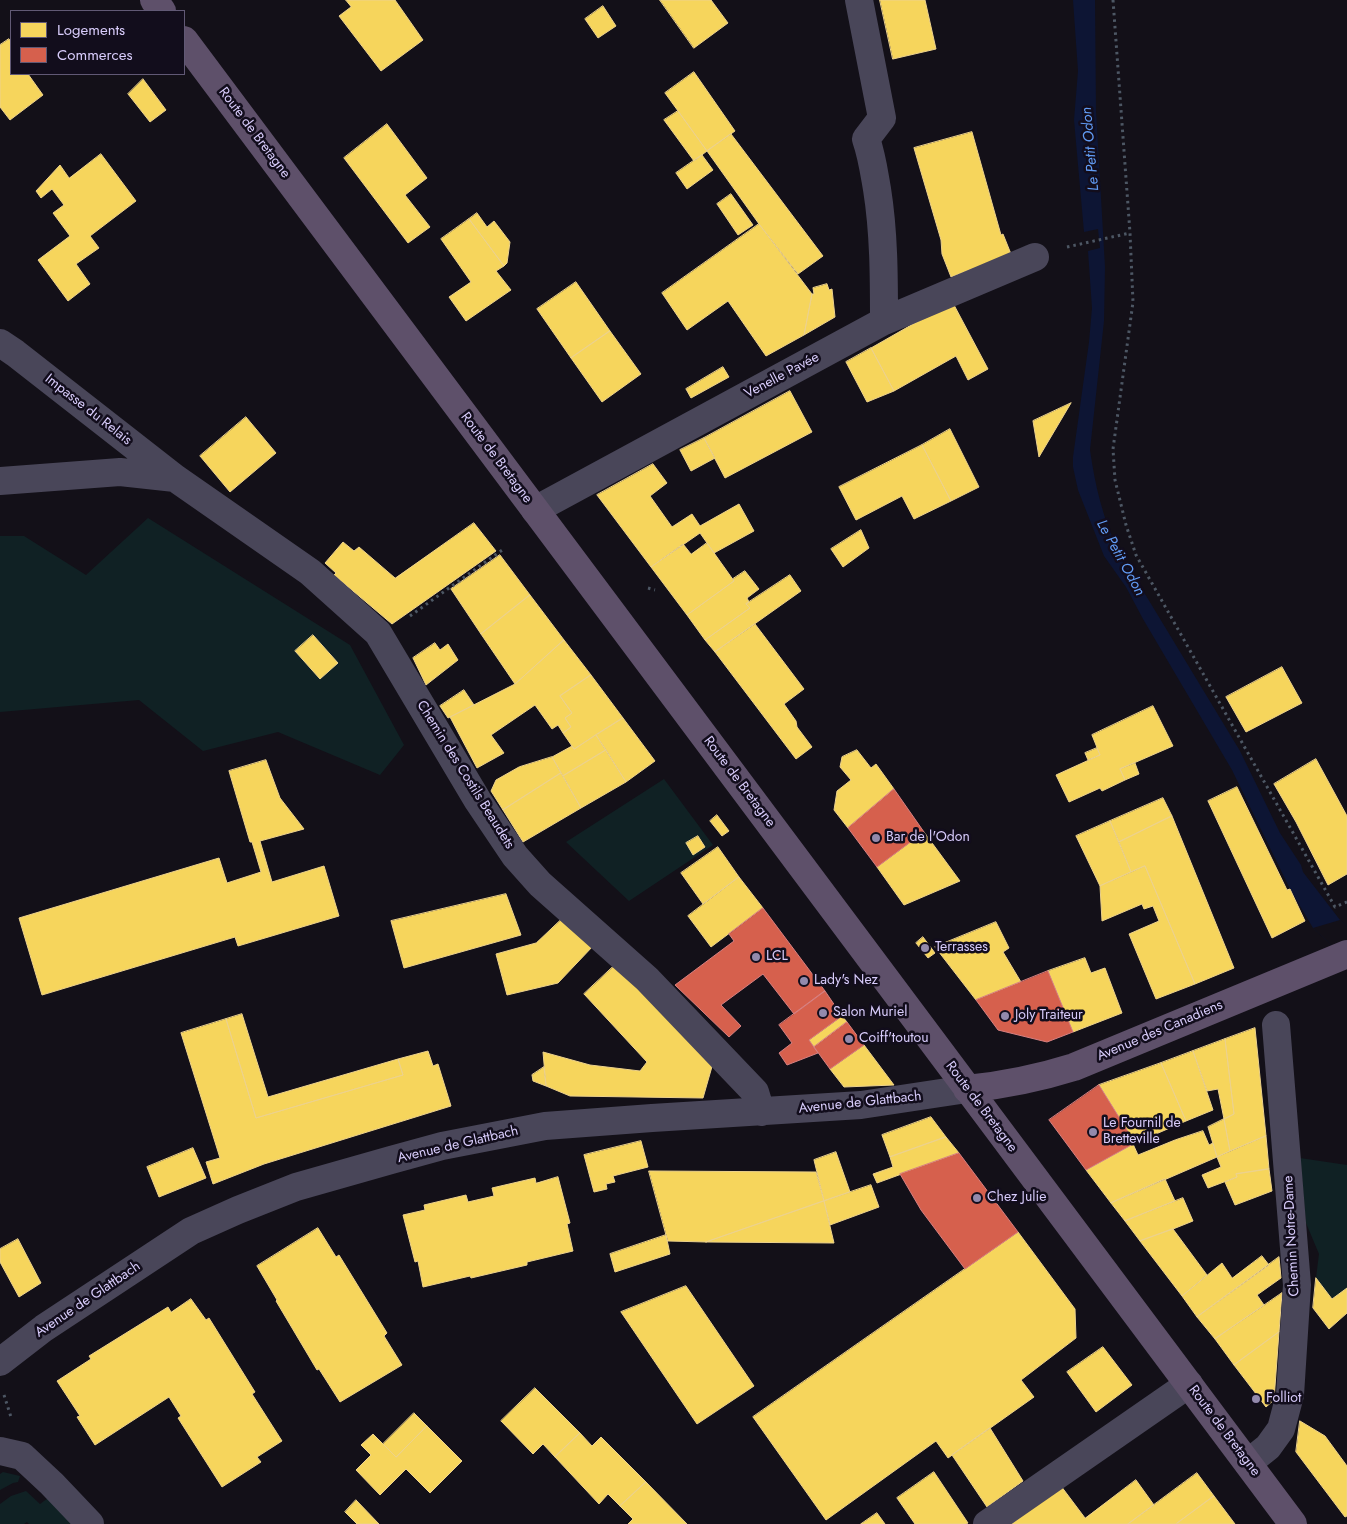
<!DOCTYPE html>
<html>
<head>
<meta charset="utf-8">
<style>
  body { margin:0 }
  #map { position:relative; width:1347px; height:1524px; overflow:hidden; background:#131018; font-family:Jost,sans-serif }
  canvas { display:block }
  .legend { position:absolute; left:10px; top:10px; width:175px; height:65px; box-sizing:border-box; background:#120d1c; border:1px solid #615975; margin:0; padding:6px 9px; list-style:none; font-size:15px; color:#d8ccfb }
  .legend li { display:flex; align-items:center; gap:10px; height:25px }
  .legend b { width:25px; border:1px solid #615975 }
</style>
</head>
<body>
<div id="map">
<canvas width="1347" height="1524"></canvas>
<ul class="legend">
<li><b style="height:14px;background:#f6d55c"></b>Logements</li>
<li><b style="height:14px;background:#d6604d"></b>Commerces</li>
</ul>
</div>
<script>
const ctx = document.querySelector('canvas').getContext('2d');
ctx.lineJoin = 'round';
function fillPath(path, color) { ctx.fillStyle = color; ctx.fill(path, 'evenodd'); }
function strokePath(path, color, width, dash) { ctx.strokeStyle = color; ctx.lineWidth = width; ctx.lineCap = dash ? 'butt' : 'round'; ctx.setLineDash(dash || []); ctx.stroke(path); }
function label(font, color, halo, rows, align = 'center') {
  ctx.font = font + ' Jost,sans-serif'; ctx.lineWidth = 5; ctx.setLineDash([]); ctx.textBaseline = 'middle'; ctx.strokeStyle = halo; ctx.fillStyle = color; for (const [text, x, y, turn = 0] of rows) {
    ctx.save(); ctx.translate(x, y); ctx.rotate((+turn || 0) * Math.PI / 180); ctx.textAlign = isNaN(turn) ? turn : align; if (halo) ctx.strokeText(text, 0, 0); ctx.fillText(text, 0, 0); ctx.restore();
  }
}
const green = new Path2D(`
  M148,518L350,645L404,745L380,775L278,732L203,751L139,700L0,712V536H24L86,575Z
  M664,779L713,845L629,901L566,842Z
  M1300,1158L1347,1165V1288L1332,1299L1316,1278L1319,1254L1306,1223Z
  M3,1472L20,1476L18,1482L13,1483L0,1490V1474Z
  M26,1491L40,1504L48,1498L72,1524H29L27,1522L24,1524H0V1504L11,1496Z`);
const water = new Path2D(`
  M1073,0H1095L1096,111L1105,267L1104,321L1090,450C1095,485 1103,520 1119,551L1240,751L1280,833L1301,865L1303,872L1340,920L1347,926V959L1313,928L1290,889L1232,770L1143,619L1126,587L1104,556L1078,490L1073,467V457L1089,342L1092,308L1088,251L1100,248L1098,229L1084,232L1074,120L1078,71Z`);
const pier = new Path2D(`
  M1340,920L1347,926V959L1313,928Z`);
const homes = new Path2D(`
  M346,0H395L423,40L381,71L339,16L351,7Z
  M660,0H711L728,23L694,48Z
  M880,0H925L936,49L893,59Z
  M603,6L616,26L598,38L585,19Z
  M9,39L11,42V74H28L43,95L10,120L0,107V45Z
  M694,72L735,131L707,151L665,93Z
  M143,79L166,110L150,122L128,94Z
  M678,111L707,151L694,161L664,120Z
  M387,124L427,178L405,195L430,227L408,243L344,158Z
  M972,132L1001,235L1003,234L1011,254L951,277L942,254L941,240L914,148Z
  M731,134L823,256L798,274L759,224L707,151Z
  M101,154L136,201L90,236L99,248L76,264L90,284L68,301L38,260L70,236L53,213L64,205L52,189L41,198L36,191L60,165L69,178Z
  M702,155L713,170L687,189L676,173Z
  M731,194L753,225L738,235L717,204Z
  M477,213L487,227L494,221L510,242L507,263L504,266L469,219Z
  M469,219L504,266L496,271L511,290L466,321L449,297L471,282L441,239Z
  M759,224L812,294L804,335L766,356L728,301L687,330L662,293Z
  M576,282L610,331L571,358L537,309Z
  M827,284L829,290L832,289L835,317L804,335L812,294H814L813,288Z
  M954,305L988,369L968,380L956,356L894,391L871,348L913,324Z
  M610,331L641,374L602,402L571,358Z
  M871,348L894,391L867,402L846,362Z
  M723,367L729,377L691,398L686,389Z
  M790,391L812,432L725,478L704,438Z
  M1071,403L1039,457L1033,421Z
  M246,417L276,453L230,492L200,456Z
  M950,429L979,487L951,501L922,445Z
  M704,438L715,458L691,471L680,450Z
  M922,445L951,501L914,519L902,496L856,520L839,487Z
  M653,464L667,483L650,496L672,527L692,514L700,526L739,504L754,531L714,553L700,533L651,567L597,495Z
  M474,523L496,551L392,624L334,575L336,573L325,563L343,542L354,551L359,547L395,578Z
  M861,530L869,548L843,567L831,549Z
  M707,543L734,581L687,615L651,567L683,544L691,554Z
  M500,555L530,595L481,634L451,589Z
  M745,571L759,589L747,598L749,602L746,604L750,608L705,640L687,615L734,581L733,579Z
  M790,575L801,591L715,652L705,640L750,608L746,604Z
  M530,595L564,640L515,684L481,634Z
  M755,624L804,689L784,704L796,721L797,727L812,747L796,759L715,652Z
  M313,635L338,663L320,679L295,651Z
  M564,640L591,675L560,696L572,713L565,718L571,727L563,733L558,725L552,729L535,705L491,735L504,753L477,768L450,717L515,684Z
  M435,643L440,650L448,644L458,660L426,685L413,658Z
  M1282,667L1302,703L1246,732L1226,697Z
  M591,675L623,718L574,749L563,733L571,727L565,718L572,713L560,696Z
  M464,690L474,705L448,718L440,706Z
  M1153,706L1173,746L1120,769L1125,780L1102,791L1100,788L1069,802L1056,775L1100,755L1092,735Z
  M623,718L655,761L626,782L596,735Z
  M596,735L606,750L563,776L552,757L572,746L574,749Z
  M1097,748L1100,755L1088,760L1085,753Z
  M606,750L626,782L581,808L563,776Z
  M857,750L871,768L876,764L894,789L848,828L834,810L837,791L851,780L840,767L842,757Z
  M552,757L561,773L503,810L491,791L496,780L519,767Z
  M1316,759L1347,816V874L1328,885L1296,822L1274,784Z
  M266,760L280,798L304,829L260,841L272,882L324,866L339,916L238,946L235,937L42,995L19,918L219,858L227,883L261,872L252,842H250L229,771Z
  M1135,763L1139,774L1125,780L1120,769Z
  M561,773L581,808L523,842L503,810Z
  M1237,787L1287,890L1290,889L1305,921L1272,938L1208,801Z
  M1163,798L1172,816L1119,842L1110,821Z
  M717,815L729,831L722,836L710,821Z
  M1172,816L1234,968L1195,984L1145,866L1131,872L1119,842Z
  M1110,821L1131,872L1100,886L1076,836Z
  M924,832L960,881L904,905L877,867Z
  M698,836L705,847L693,855L686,843Z
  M718,847L739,877L703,904L681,873Z
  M1145,866L1195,984L1156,999L1129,934L1159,921L1153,906L1144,909L1142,904L1102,921L1100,886Z
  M739,877L763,908L711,947L688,916Z
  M506,894L521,935L404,968L391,921Z
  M562,919L594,945L558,983L507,995L496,954L536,943Z
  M996,922L1009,948L1003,952L1021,982L976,1000L935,947Z
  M923,937L935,953L928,958L916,943Z
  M1085,958L1091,973L1105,968L1122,1013L1073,1032L1048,971Z
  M615,965L713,1063L703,1098L570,1096L546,1086L543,1052L590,1065L640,1071L647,1062L584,994Z
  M242,1014L268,1097L398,1059L403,1075L256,1118L226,1019Z
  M842,1016L847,1022L814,1047L809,1040Z
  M226,1019L256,1118L403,1075L398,1059L428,1051L433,1066L438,1064L451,1106L264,1164L213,1184L206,1162L220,1158L181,1033Z
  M1255,1028L1266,1136L1230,1151L1224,1119L1234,1114L1225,1039Z
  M1225,1039L1234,1114L1224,1119L1218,1089L1207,1091L1193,1051Z
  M864,1045L894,1085L844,1087L830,1069Z
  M1193,1051L1213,1110L1186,1121L1161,1063Z
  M1161,1063L1186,1121L1135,1143L1099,1085Z
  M544,1067L546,1086L533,1081L532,1075Z
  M931,1117L946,1137L890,1157L882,1135Z
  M1224,1119L1230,1151L1217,1157L1208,1127Z
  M1203,1131L1209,1145L1213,1143L1217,1157L1111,1203L1086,1170L1133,1144L1138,1155L1175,1140Z
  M1266,1136L1269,1169L1236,1174L1237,1177L1208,1188L1202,1175L1221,1167L1217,1157Z
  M946,1137L959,1153L877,1183L873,1174L893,1167L890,1157Z
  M641,1141L648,1167L613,1176L615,1182L606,1184L607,1189L594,1192L584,1155Z
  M193,1148L206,1178L159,1197L147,1167Z
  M836,1152L850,1192L824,1201L814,1160Z
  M1269,1169L1272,1191L1235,1205L1225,1182L1237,1177L1236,1174Z
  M649,1171L816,1172L824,1201L706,1242L668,1241Z
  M558,1177L570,1223L567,1224L573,1251L527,1262V1265L471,1278L470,1276L423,1287L418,1261L415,1262L403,1215L425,1210L424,1205L466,1195L468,1202L494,1196L492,1188L535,1178L536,1183Z
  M1165,1179L1175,1201L1125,1221L1111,1203Z
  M871,1185L879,1207L830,1225L824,1201Z
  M1183,1198L1193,1221L1173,1229L1140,1241L1125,1221Z
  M824,1201L834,1243L706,1242Z
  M318,1228L336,1257L339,1255L387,1333L384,1336L402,1365L340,1402L319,1369L317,1370L276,1301L277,1300L257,1266Z
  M1173,1229L1207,1275L1182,1296L1140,1241Z
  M1018,1232L1075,1309L1076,1338L1021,1380L1034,1397L948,1458L936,1441L826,1520L753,1417Z
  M666,1235L670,1254L615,1272L610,1254Z
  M18,1239L41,1283L19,1297L0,1262V1249Z
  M1262,1256L1269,1265L1197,1317L1182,1296L1222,1263L1232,1278Z
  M1279,1257L1281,1278L1257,1295L1264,1305L1215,1339L1197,1317Z
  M1316,1278L1332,1299L1347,1288V1313L1329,1329L1313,1308Z
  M686,1286L754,1386L697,1424L621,1312Z
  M1282,1293L1279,1332L1234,1365L1215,1339Z
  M191,1299L206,1320L209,1318L255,1392L252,1394L282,1441L257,1457L261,1462L222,1487L178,1418L181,1416L169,1397L95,1445L77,1417L80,1416L57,1381L91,1359L89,1356L168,1307L171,1312Z
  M1279,1332L1274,1400L1266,1407L1234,1365Z
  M1103,1347L1132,1385L1096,1412L1067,1372Z
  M535,1388L580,1433L555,1457L543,1444L533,1454L501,1421Z
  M414,1413L427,1426L396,1457L383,1444Z
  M1300,1421L1325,1436L1347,1466V1516L1345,1517L1296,1452Z
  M427,1426L462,1461L430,1493L406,1469L380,1495L356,1470L371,1455L361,1445L373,1434L396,1457Z
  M990,1428L1023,1481L987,1507L952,1455Z
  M580,1433L592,1446L601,1437L646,1482L620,1506L608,1494L599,1504L555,1457Z
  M934,1472L968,1523L966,1524H915L897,1498Z
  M1197,1473L1214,1496L1176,1524H1128Z
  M1136,1480L1154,1505L1128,1524H1011L1061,1486L1085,1518Z
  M646,1482L687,1524H628L633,1519L620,1506Z
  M1214,1496L1235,1524H1176Z
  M356,1500L379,1524H357L345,1512Z
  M877,1513L885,1524H861Z`);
const shops = new Path2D(`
  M894,789L924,832L877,867L848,828Z
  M763,908L825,991L794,1014L763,974L721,1005L741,1026L729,1037L675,985L734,941L729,934Z
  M1048,971L1073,1032L1047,1042L998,1030L976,1000Z
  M825,991L842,1016L809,1040L818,1053L787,1065L779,1053L792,1043L779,1025Z
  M847,1022L864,1045L830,1069L814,1047Z
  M1099,1085L1135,1143L1086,1170L1049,1120Z
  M959,1153L1018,1232L965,1269L921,1210L900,1174Z`);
const path = new Path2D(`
  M1113,0L1130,233L1133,302L1113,449L1115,480L1126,525L1136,555L1335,907L1347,902
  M1067,247L1130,233
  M648,588L655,590
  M410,616L505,548
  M4,1395L11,1417`);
const minor = new Path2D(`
  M859,0L882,118L866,139C872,156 874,172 877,189C884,233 884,277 884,321
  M0,343L15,353L175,478L310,572L378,633L478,801L515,856L540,884L647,979L755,1092L761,1112
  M0,481L120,472L175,478
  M535,510L884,321L1035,257
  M0,1362L44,1328L191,1231L238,1210L296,1187L391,1160L442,1146L545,1126L652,1118L861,1105L967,1089
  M0,1451L22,1456L52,1484L90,1524
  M1248,1463L1268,1447L1281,1429L1290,1395L1297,1285L1276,1025
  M987,1524L1189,1384`);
const major = new Path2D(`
  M154,0L162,11
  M184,40L1293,1524
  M967,1089C1004,1085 1039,1078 1074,1067L1347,954`);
const markers = [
  [876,838,5,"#938aac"],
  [925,948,5,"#938aac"],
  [756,957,5,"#938aac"],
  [804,981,5,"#938aac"],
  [823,1013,5,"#938aac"],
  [1005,1016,5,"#938aac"],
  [849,1039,5,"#938aac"],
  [1093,1132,5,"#938aac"],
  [977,1198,5,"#938aac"],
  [1256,1399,5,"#938aac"]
];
const streetNames = [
  ["Route de Bretagne",254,133,53],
  ["Venelle Pavée",782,376,-28],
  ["Impasse du Relais",88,410,38],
  ["Route de Bretagne",496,458,53],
  ["Chemin des Costils Beaudets",465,775,58],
  ["Route de Bretagne",739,782,53],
  ["Avenue des Canadiens",1160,1031,-23],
  ["Avenue de Glattbach",860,1103,-6],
  ["Route de Bretagne",981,1107,53],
  ["Avenue de Glattbach",458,1145,-13],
  ["Chemin Notre-Dame",1292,1236,-93],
  ["Avenue de Glattbach",88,1300,-34],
  ["Route de Bretagne",1224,1431,53]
];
const poiNames = [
  ["Bar de l'Odon",886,838],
  ["Terrasses",935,948],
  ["LCL",766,957],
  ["Lady's Nez",814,981],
  ["Salon Muriel",833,1013],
  ["Joly Traiteur",1015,1016],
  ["Coiff'toutou",859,1039],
  ["Le Fournil de",1103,1124],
  ["Bretteville",1103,1140],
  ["Chez Julie",987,1198],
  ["Folliot",1266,1399]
];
const waterNames = [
  ["Le Petit Odon",1091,149,-95],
  ["Le Petit Odon",1120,558,61]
];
fillPath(green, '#102124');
fillPath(water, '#0d1534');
fillPath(pier, '#131018');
fillPath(homes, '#f6d55c');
strokePath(homes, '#edd28c', 1);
fillPath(shops, '#d6604d');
strokePath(shops, '#d78081', 1);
strokePath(path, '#4d5764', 3, [2.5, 4]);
strokePath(minor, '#494659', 28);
strokePath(major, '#5e506a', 28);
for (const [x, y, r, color] of markers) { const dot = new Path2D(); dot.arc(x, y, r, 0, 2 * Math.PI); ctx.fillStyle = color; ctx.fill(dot); strokePath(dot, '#120d1c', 2); }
label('14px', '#d8ccfb', '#120d1c', streetNames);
label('14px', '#d8ccfb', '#120d1c', poiNames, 'left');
label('italic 15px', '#619bf4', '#120d1c', waterNames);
</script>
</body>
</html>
